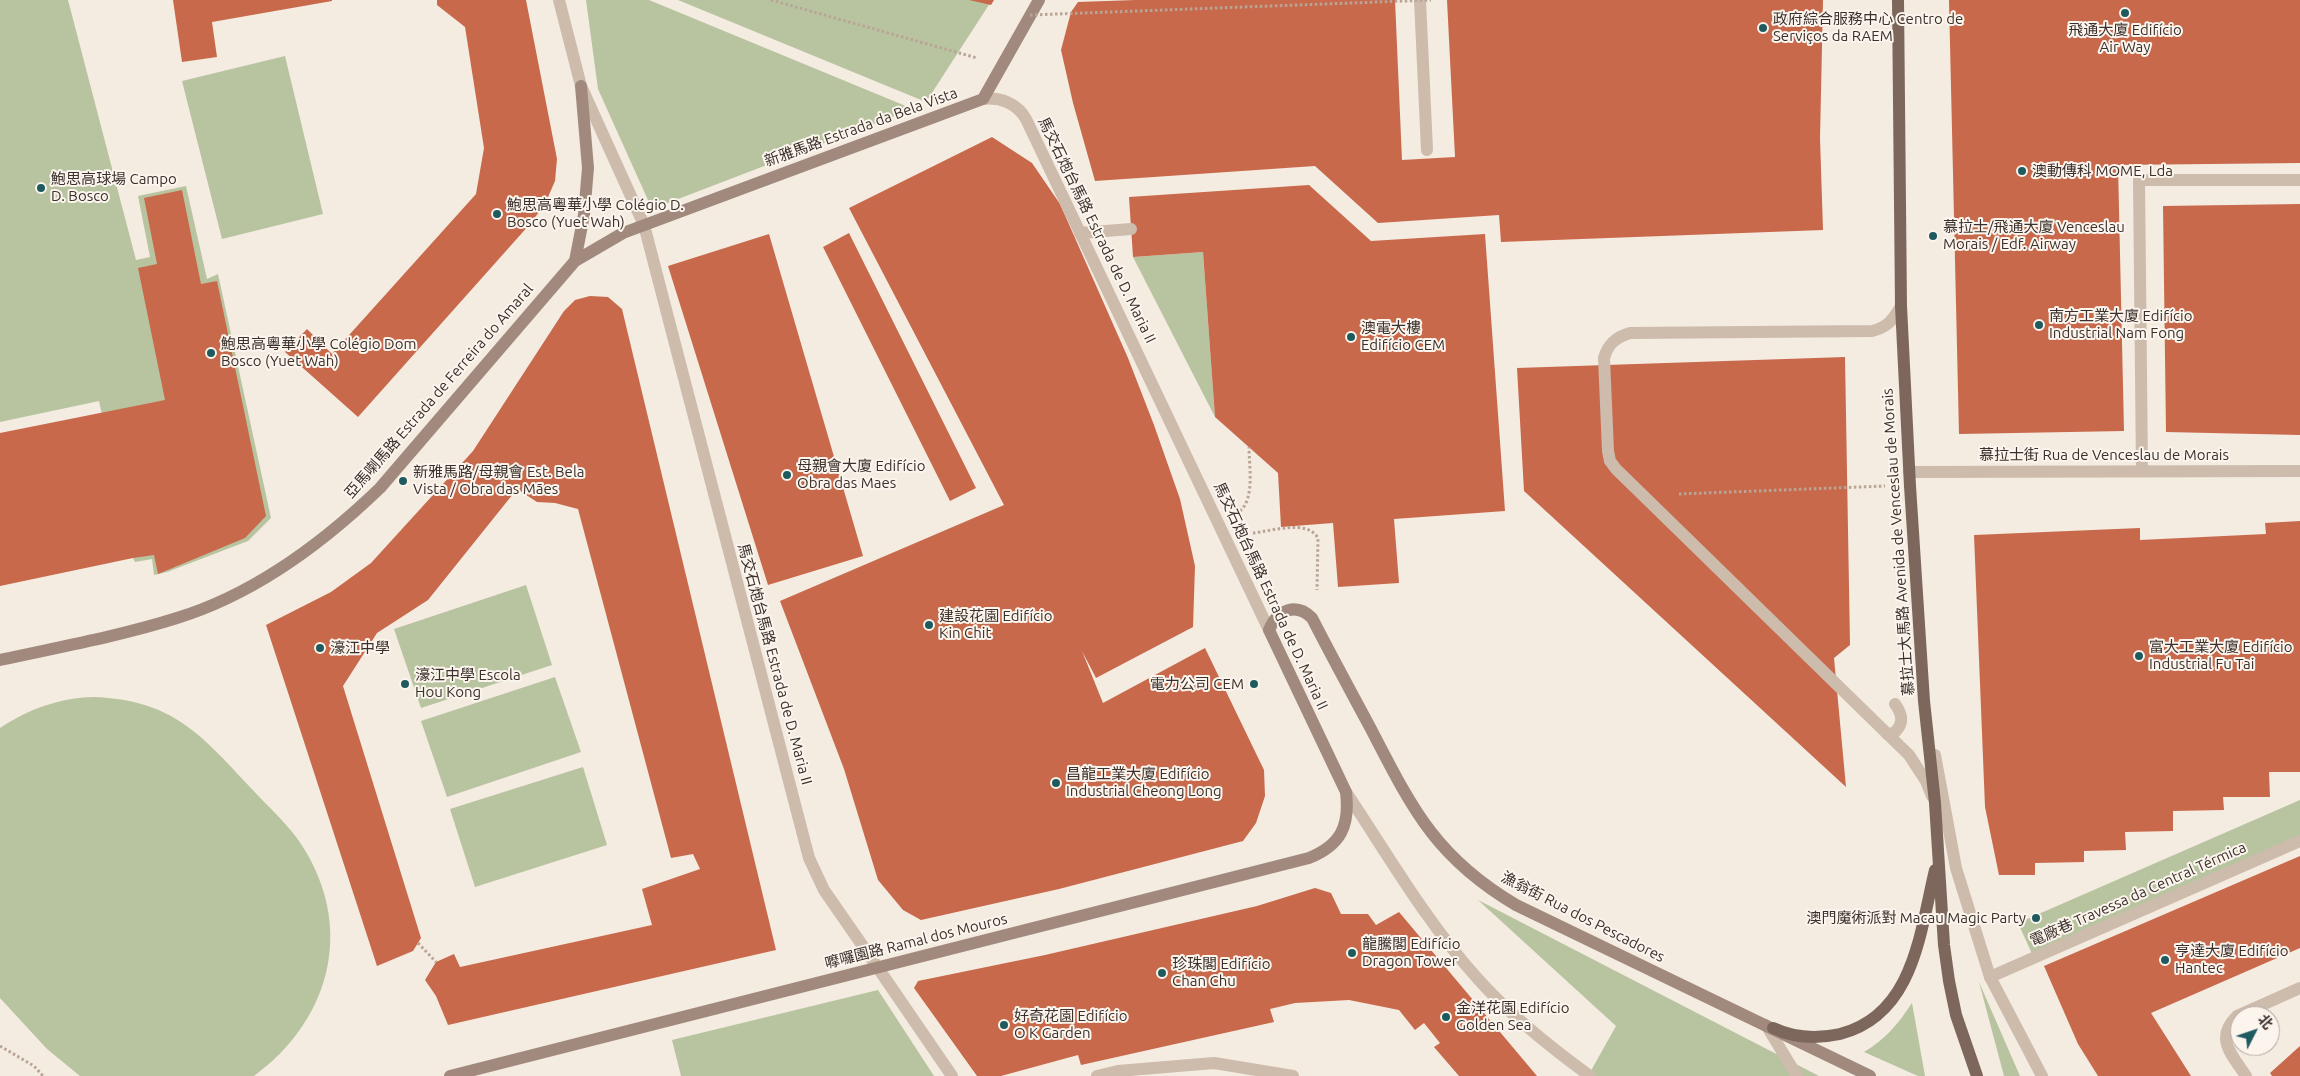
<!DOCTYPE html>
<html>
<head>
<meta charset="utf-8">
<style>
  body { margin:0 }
  #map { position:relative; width:2300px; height:1076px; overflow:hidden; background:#f4ebe1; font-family:Ubuntu,"Noto Sans SC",sans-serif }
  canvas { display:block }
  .north { position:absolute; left:2230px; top:1006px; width:50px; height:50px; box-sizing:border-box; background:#fbf5ee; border:1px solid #aea6a0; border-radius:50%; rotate:49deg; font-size:14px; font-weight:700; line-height:20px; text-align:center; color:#3b302b }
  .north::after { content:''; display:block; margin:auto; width:18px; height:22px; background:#1f5a5e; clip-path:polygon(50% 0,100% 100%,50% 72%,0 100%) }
</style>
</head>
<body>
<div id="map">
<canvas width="2300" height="1076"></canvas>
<div class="north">北</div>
</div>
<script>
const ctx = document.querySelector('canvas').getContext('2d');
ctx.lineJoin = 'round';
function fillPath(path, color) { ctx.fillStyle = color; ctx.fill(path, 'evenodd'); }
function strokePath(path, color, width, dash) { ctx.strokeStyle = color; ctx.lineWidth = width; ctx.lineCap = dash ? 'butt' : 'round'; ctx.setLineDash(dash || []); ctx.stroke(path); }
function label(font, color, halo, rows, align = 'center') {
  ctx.font = font + ' Ubuntu,"Noto Sans SC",sans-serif'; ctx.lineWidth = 4; ctx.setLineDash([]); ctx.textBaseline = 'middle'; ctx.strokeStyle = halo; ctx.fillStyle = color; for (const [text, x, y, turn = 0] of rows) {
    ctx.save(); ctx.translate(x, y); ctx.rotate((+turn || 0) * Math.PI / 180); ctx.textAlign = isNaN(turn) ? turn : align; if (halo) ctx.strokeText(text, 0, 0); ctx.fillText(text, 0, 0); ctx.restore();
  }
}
const green = new Path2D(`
  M0,0H68L136,260L150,257L138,196L186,186L207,279L218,274L271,518L248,541L167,572L154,575L152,559L135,562L133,558L99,401L0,422Z
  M586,0H649L913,109L652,209L598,89Z
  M678,0H992L926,102Z
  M285,56L323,214L222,239L182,81Z
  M1203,252L1215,417L1133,257Z
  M526,585L552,665L421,708L394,629Z
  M555,677L581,752L447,797L421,721Z
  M94,697C171,700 200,733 249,786C268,807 292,827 306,852C354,933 328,1022 254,1076H80L47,1049L0,998V728C29,709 59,698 94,697Z
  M583,767L607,845L475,887L450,809Z
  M2300,800V839L2033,956L2018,923Z
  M1478,900L1819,1076H1588L1616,1026Z
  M1979,982L2020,1076H2004Z
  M878,990L934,1076H681L672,1040Z
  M1912,1003L1925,1076H1918L1864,1052C1886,1039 1898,1024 1912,1003Z`);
const building = new Path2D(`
  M173,0H332V1L212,22L217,57L182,62Z
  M437,0H526L557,159L555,181L545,204L530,224L358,417L285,352L307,329L332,354L476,194L484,148L465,27L437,5Z
  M969,0H994L991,5Z
  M1135,0H1395L1402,160L1455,157L1447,0H1823L1820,138L1823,230L1501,242L1499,215L1378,223L1315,166L1095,181L1073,103L1061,50L1071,12L1078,2Z
  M1949,0H2300V163L2118,165L2124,431L1959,434Z
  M992,137L1032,163L1060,204L1128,358L1154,425L1180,499L1195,566L1193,627L1096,678L1082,651L1103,703L1205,648L1264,770L1265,796L1256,823L1243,841L1059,889L921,920L903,910L878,880L844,769L780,601L1004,505L849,208Z
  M1309,185L1371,241L1485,234L1505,511L1394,519L1399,583L1338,587L1333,523L1281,527L1278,473L1215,417L1203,252L1133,257L1129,197Z
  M182,190L201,284L217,281L266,516L245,538L158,574L154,555L133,558L0,586V433L165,400L138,268L157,264L144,198Z
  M2300,204V435L2166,432L2163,206Z
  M849,233L976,488L950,501L823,247Z
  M769,234L863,556L768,585L668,266Z
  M590,296L608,297L622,309L776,950L448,1025L436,996L425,980L436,962L454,954L460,967L652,925L642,889L700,869L693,854L671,858L578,509L555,503L537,502L517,489L428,600L377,633L343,686L421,938L413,951L377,966L266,625L331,592L371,563L473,451L564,311L575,300Z
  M1845,357L1850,645L1834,658L1846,787L1524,491L1517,368Z
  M2300,521V772H2269L2270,797H2223L2224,810L2173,811V831L2125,832L2126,850L2084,851V862L2035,863V875H1999L1985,807L1974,535L2140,528V540L2266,534L2265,523Z
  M2300,856V948L2151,1013L2191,1076H2098L2078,1044L2044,966Z
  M1315,888L1331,893L1341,914H1368L1376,925L1399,912L1537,1076H1459L1434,1047L1440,1043L1424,1023L1415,1030L1399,1010L1349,1000L1295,1003L1270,1009L1274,1022L1081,1065L1078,1055L1001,1076H977L914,988L918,981L1045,955L1257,906Z
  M2300,1046V1076H2272L2270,1073Z`);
const path = new Path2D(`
  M771,0L977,58
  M1679,494L1885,486
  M1240,511C1255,498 1249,466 1249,447
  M1253,533C1272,531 1307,519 1318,538L1317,590
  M418,943L436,962
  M0,1046L34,1066L43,1076`);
const service = new Path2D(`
  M1420,0L1427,150
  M1080,233L1131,229
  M1901,306C1893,320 1888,327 1872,331L1630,333C1616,337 1608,344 1604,358L1608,451L1610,461L1616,469L1909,755L1926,781L1932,796
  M2142,471L2139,180H2300
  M1887,734L1894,733C1904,724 1903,715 1895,704
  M1766,1025L1797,1076
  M2246,1076C2232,1055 2214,1038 2237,1016L2300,988`);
const pedestrian = new Path2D(`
  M1990,977L2300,841`);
const minor = new Path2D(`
  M983,99C1000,97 1017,103 1026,119L1269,630
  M1909,472L2300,471
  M1935,755L1956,868L1990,977L2042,1076
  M1346,792C1388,855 1427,923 1478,979C1511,1016 1550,1047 1590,1076
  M878,968L952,1076
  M1097,1076L1118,1071L1214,1063L1293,1076`);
const tertiary = new Path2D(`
  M559,0L581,86L644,225L809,858L824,890L878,968`);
const secondary = new Path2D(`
  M575,261L584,215L588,168L581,86
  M0,660C59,647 120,636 177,618C255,594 322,544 380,488L575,261L623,233L983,99L1039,0
  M450,1076L1309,858C1341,845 1350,826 1346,792L1269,630C1277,610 1296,602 1312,618C1331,655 1351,692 1371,729C1412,808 1435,857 1516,905L1870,1076`);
const primary = new Path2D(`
  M1898,0L1901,306L1910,486L1924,701L1935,803L1944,945L1949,981L1956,1015L1977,1076
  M1773,1028C1794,1038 1817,1039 1840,1034C1914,1015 1920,932 1935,870`);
const pathBridge = new Path2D(`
  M1030,15L1431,0`);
const markers = [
  [2125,13,5,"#1f5a5e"],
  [1763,28,5,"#1f5a5e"],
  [2022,171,5,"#1f5a5e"],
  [41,188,5,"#1f5a5e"],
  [497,214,5,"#1f5a5e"],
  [1933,236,5,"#1f5a5e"],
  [2039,325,5,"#1f5a5e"],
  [1351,337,5,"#1f5a5e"],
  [211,353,5,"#1f5a5e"],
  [787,475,5,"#1f5a5e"],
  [403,481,5,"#1f5a5e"],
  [929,625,5,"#1f5a5e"],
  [320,648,5,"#1f5a5e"],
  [2139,656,5,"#1f5a5e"],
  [405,684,5,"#1f5a5e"],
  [1254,684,5,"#1f5a5e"],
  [1056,783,5,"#1f5a5e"],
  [2036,918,5,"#1f5a5e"],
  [1352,953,5,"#1f5a5e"],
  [2165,960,5,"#1f5a5e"],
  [1162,973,5,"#1f5a5e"],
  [1446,1017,5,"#1f5a5e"],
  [1004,1025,5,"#1f5a5e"]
];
const poiNames = [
  ["政府綜合服務中心 Centro de",1773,19],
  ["Serviços da RAEM",1773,36],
  ["飛通大廈 Edifício",2125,30,"center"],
  ["Air Way",2125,47,"center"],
  ["澳動傳科 MOME, Lda",2032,171],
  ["鮑思高球場 Campo",51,179],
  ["D. Bosco",51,196],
  ["鮑思高粵華小學 Colégio D.",507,205],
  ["Bosco (Yuet Wah)",507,222],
  ["慕拉士/飛通大廈 Venceslau",1943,227],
  ["Morais / Edf. Airway",1943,244],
  ["南方工業大廈 Edifício",2049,316],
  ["Industrial Nam Fong",2049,333],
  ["澳電大樓",1361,328],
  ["Edifício CEM",1361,345],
  ["鮑思高粵華小學 Colégio Dom",221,344],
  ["Bosco (Yuet Wah)",221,361],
  ["母親會大廈 Edifício",797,466],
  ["Obra das Maes",797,483],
  ["新雅馬路/母親會 Est. Bela",413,472],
  ["Vista / Obra das Mães",413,489],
  ["建設花園 Edifício",939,616],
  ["Kin Chit",939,633],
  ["富大工業大廈 Edifício",2149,647],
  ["Industrial Fu Tai",2149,664],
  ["濠江中學",330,648],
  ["濠江中學 Escola",415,675],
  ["Hou Kong",415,692],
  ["電力公司 CEM",1244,684,"right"],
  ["昌龍工業大廈 Edifício",1066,774],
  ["Industrial Cheong Long",1066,791],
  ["澳門魔術派對 Macau Magic Party",2026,918,"right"],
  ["龍騰閣 Edifício",1362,944],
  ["Dragon Tower",1362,961],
  ["亨達大廈 Edifício",2175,951],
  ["Hantec",2175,968],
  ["珍珠閣 Edifício",1172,964],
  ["Chan Chu",1172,981],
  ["金洋花園 Edifício",1456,1008],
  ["Golden Sea",1456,1025],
  ["好奇花園 Edifício",1014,1016],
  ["O K Garden",1014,1033]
];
const streetNames = [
  ["新雅馬路 Estrada da Bela Vista",861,127,-20],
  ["馬交石炮台馬路 Estrada de D. Maria II",1097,230,64],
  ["亞馬喇馬路 Estrada de Ferreira do Amaral",439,391,-49],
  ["慕拉士街 Rua de Venceslau de Morais",2104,455],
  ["慕拉士大馬路 Avenida de Venceslau de Morais",1898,542,-94],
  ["馬交石炮台馬路 Estrada de D. Maria II",1271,596,65],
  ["馬交石炮台馬路 Estrada de D. Maria II",775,664,75],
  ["電廠巷 Travessa da Central Térmica",2138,894,-24],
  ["漁翁街 Rua dos Pescadores",1583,917,27],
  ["嚤囉園路 Ramal dos Mouros",916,941,-14]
];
fillPath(green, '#b8c4a0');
fillPath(building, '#c8694b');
strokePath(path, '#b9a596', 3, [2.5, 2.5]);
strokePath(service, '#cdbbac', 12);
strokePath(pedestrian, '#cdbbac', 12);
strokePath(minor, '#cdbbac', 12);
strokePath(tertiary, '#cdbbac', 12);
strokePath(secondary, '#a18a7d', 12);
strokePath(primary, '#7d675c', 12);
strokePath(pathBridge, '#b9a596', 3, [2.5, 2.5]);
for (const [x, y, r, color] of markers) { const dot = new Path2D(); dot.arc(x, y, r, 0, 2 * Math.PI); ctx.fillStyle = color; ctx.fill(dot); strokePath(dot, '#fbf5ee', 2); }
label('15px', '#3b302b', '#fbf5ee', poiNames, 'left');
label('15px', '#3b302b', '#fbf5ee', streetNames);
</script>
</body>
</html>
